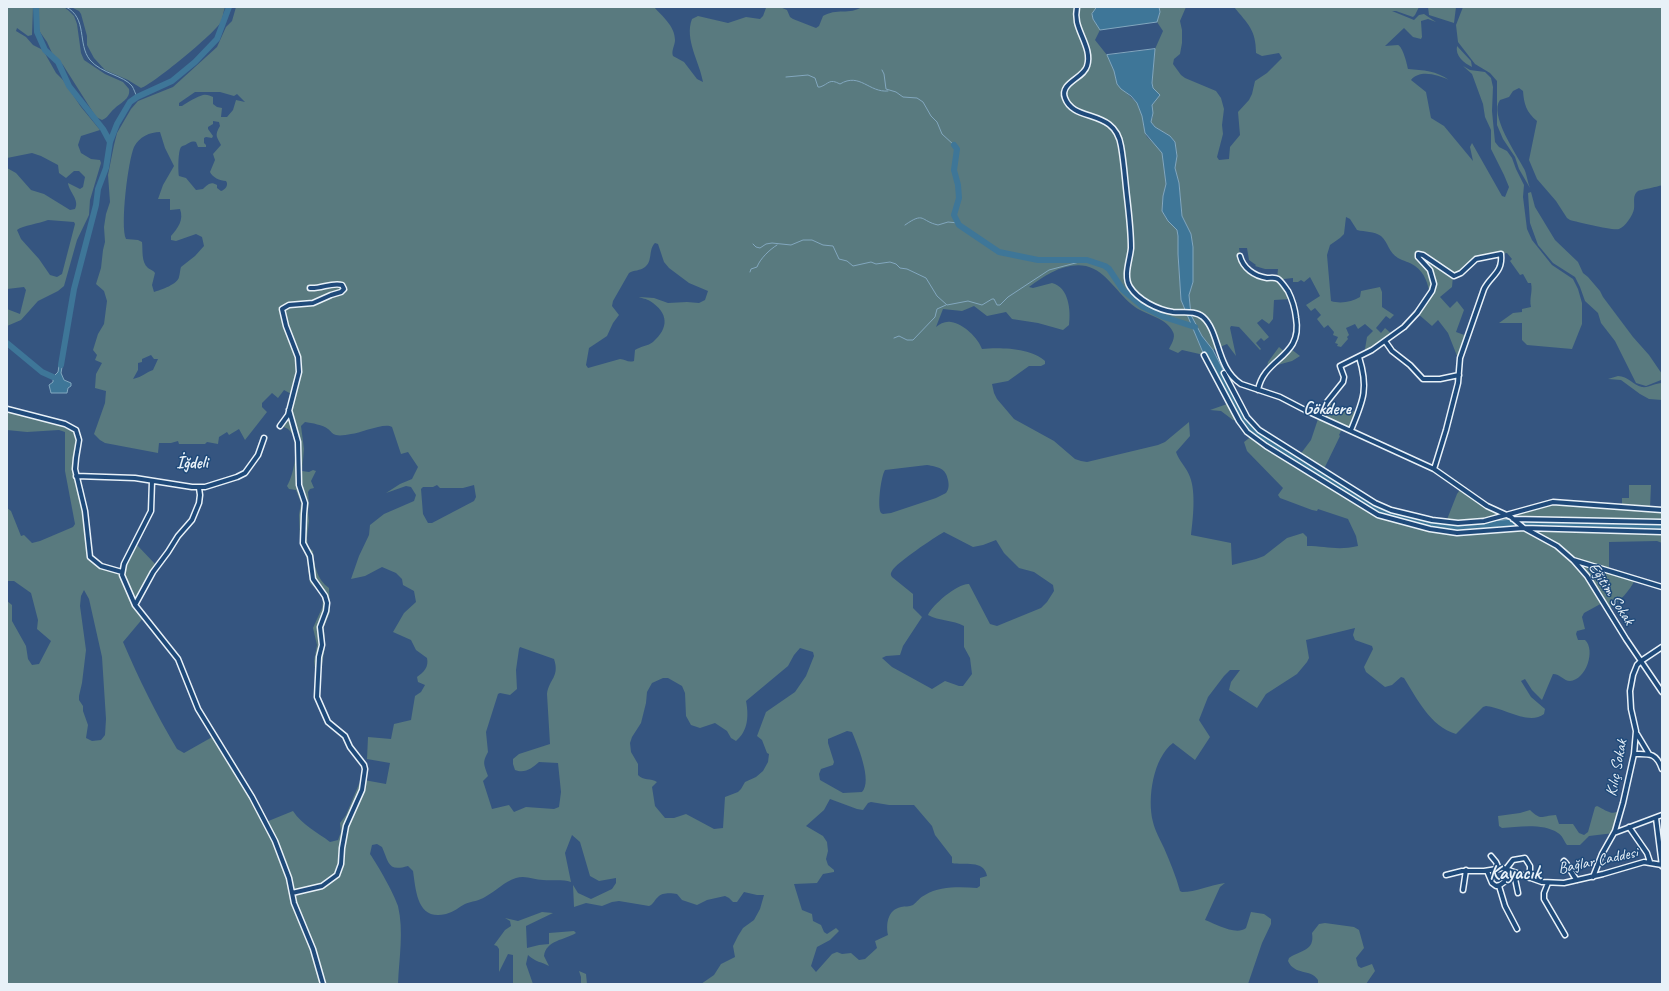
<!DOCTYPE html>
<html>
<head>
<meta charset="utf-8">
<style>
  body { margin:0 }
  #map { position:relative; width:1669px; height:991px; overflow:hidden; background:#355580; font-family:Caveat,sans-serif }
  canvas { display:block }
  .frame { position:absolute; inset:0; border:8px solid #e8f1f8; pointer-events:none }
</style>
</head>
<body>
<div id="map">
<canvas width="1669" height="991"></canvas>
<div class="frame"></div>
</div>
<script>
const ctx = document.querySelector('canvas').getContext('2d');
ctx.lineJoin = 'round';
function fillPath(path, color) { ctx.fillStyle = color; ctx.fill(path, 'evenodd'); }
function strokePath(path, color, width, dash) { ctx.strokeStyle = color; ctx.lineWidth = width; ctx.lineCap = dash ? 'butt' : 'round'; ctx.setLineDash(dash || []); ctx.stroke(path); }
function label(font, color, halo, rows, align = 'center') {
  ctx.font = font + ' Caveat,sans-serif'; ctx.lineWidth = 3; ctx.setLineDash([]); ctx.textBaseline = 'middle'; ctx.strokeStyle = halo; ctx.fillStyle = color; for (const [text, x, y, turn = 0] of rows) {
    ctx.save(); ctx.translate(x, y); ctx.rotate((+turn || 0) * Math.PI / 180); ctx.textAlign = isNaN(turn) ? turn : align; if (halo) ctx.strokeText(text, 0, 0); ctx.fillText(text, 0, 0); ctx.restore();
  }
}
const green = new Path2D(`
  M7,7H33L32,35L28,36L17,28L16,31L26,37L33,45L43,50L56,73L63,80L81,107L100,130L81,136L78,145L81,153L91,159L100,160L101,163L90,200L89,215L77,240L64,286L58,291L38,301L21,320L7,326V309L20,314L26,290L24,287L7,289V168L16,173L31,190L44,194L70,210L75,209C80,200 69,192 68,183L80,189L83,187L85,177L79,171H74L66,178L59,173L58,165L41,156L32,153L7,158ZM48,220L74,222L75,224L62,274L57,277L50,275L39,259L21,239L17,230C23,225 39,224 48,220Z
  M39,7H64L69,11L74,16L77,24L81,53L84,60L105,74L123,82L129,89C131,99 120,103 114,109C109,113 108,118 102,120L96,117L63,65L52,53L47,42L40,32L38,26Z
  M71,7H225C223,12 223,18 221,22C215,33 152,85 141,88L128,80L105,70L94,58L87,45V36L81,14L79,11Z
  M236,7H654C662,16 675,26 675,40C675,45 671,51 673,56L684,62L697,79L703,82C700,63 684,39 692,19L698,16L728,23L746,17L760,19L763,16L766,8L780,7L787,10L790,17L793,19L816,28L819,26L823,16C836,8 850,15 862,7H1097L1092,14L1093,19L1100,30L1095,40L1107,55L1114,71L1117,84L1137,103L1142,116L1145,133L1147,137L1157,146L1162,153L1166,184L1163,196L1162,211L1168,221L1177,230L1178,236V254L1181,300L1204,355L1182,350L1178,353L1169,349C1171,345 1176,337 1173,332C1167,318 1146,315 1135,307C1118,295 1107,271 1086,266C1065,262 1045,275 1029,287L1033,288L1052,283C1069,287 1071,311 1069,325L1063,330L1038,323L1012,319L1006,312L987,316L974,306L962,311L943,309L936,327C940,324 945,321 951,322C964,324 978,338 982,349C999,347 1032,348 1045,361V364L1041,366H1029L1008,381L992,384L994,393L997,399L1014,419L1054,441L1075,459L1081,461L1087,462L1158,445L1165,442L1189,422L1190,436L1176,452C1179,461 1187,468 1190,477C1196,492 1193,519 1191,535L1231,543L1232,565L1256,559L1264,556L1287,538L1303,533L1307,537V546C1326,546 1337,551 1358,546L1356,536L1348,519L1318,509L1317,511L1312,510L1280,498L1278,495L1283,488L1247,451L1244,442L1252,436L1370,511L1501,529L1662,532V543L1657,541L1609,542V570L1636,578C1629,592 1621,600 1608,609L1604,602L1584,613L1582,617L1585,629L1577,631L1576,634L1578,640H1585C1596,650 1586,680 1570,681C1564,681 1560,674 1553,674L1542,700L1532,690L1525,679L1521,681L1531,697L1545,709L1544,714C1529,726 1502,707 1486,706L1483,707L1456,734C1430,726 1418,700 1404,678L1401,677L1392,685L1385,687L1366,672L1364,667L1373,649L1372,646L1355,640L1353,635L1355,628L1306,640L1309,658L1307,662L1297,674L1266,694L1257,708L1229,690L1231,682L1240,670H1230L1224,676L1208,697L1199,720L1210,737L1195,760L1173,743C1153,758 1147,799 1153,822C1155,831 1160,839 1164,848C1170,862 1176,876 1180,891L1182,892C1196,892 1210,885 1225,883L1220,887L1205,920C1216,924 1236,936 1246,928L1251,912L1264,914L1271,919V924L1262,943L1248,984H701L714,975L721,964L735,957L733,946L738,936L743,928L754,920L760,909L764,895H757L744,892L737,902H733L729,898L725,896L707,900L697,905L682,900L677,894C672,893 662,892 658,897C654,900 654,904 649,906L619,901L612,902L602,906L586,903L574,907L573,885L578,893L591,899L612,889L616,883V878L599,881L590,876L580,842L572,835L565,853L571,882C562,879 553,881 543,880C534,880 526,875 516,878C505,881 496,891 485,897C479,901 472,901 465,904C459,907 454,912 446,914C417,921 416,891 413,871L408,866C388,872 389,863 382,847L377,844L372,845L370,854C379,867 393,892 398,906C404,931 399,959 398,984H7V601L12,605V621L26,646L28,659L32,665L39,664L51,641L37,629L38,620L31,593L14,581H7V508L11,511L21,536L24,535L32,543L40,541L73,527L75,524L65,471V432L59,430L27,432L7,430V409L69,425L79,437L75,462L83,500L90,553L96,563L122,572L136,544L157,566L135,605L144,617L123,642C139,679 156,714 177,749L184,753L214,736L266,822L293,811C302,825 317,832 330,842L338,840L341,832L340,823L346,815L359,784L364,780L386,784L390,763L367,759L368,737L391,739L394,724L411,720L415,696L421,692L425,685L418,682L417,677C424,672 429,667 427,658L416,650L411,640L393,632L404,613L416,602L414,591L403,585L402,579L396,573L382,567L365,576L351,579L359,556L369,535L370,525L384,514L414,501L416,495L411,487L406,486L386,493L400,484L412,479L418,467L408,452L401,454L392,427C385,422 361,433 351,434C346,435 340,436 336,435C332,434 331,431 328,429C323,425 312,423 305,422L301,426L304,449L302,471L309,472L313,470L316,471L311,481L314,488L310,489L308,492L309,503L308,512L309,521L307,538L308,547L313,551C314,565 317,580 329,588L330,612L324,627L325,647L319,683L316,679L314,661L317,645L313,628L322,608L323,600L319,592L310,583L307,559L300,541L299,515L301,503L296,490L289,489L287,486C294,475 300,443 291,432C288,428 284,427 280,426L284,422L293,395L284,390L278,398L272,393L262,403V407L267,412L245,440L239,429L229,435L227,432L219,437L218,444L207,442L205,444H179L178,441L171,443H159L158,453L105,443L100,440L94,434L105,403L106,391L95,388L96,374L102,363L95,360L97,355L93,350L98,334L104,324L107,301L104,291L96,284L101,268L103,250L105,242L104,227L106,214L110,202L108,175L114,145L117,133L131,109L138,101L173,87L217,47L226,27L232,21ZM195,92H220L234,96L237,94L245,102L236,100L233,110L227,117H221L222,108L217,107L213,104V97C210,96 207,94 203,95C198,96 186,103 182,106H179V103ZM213,121L219,122L220,126C214,136 217,137 221,145L213,154L215,160L210,172C212,177 220,181 226,181C229,185 225,190 221,191L217,188V185C210,181 208,185 203,189L196,190L186,178L179,176C178,171 178,151 181,147C183,145 185,146 187,144C191,142 191,141 196,142L198,147H206V145L204,143V138L206,137L212,138L213,136L208,129V127L213,124ZM160,132L165,148L174,166L163,185L158,199H170V210L180,209C184,220 178,228 171,236V240L176,241L196,234L202,237L204,246L195,256L181,267C180,270 180,273 179,277C178,284 161,290 154,292L152,285L155,273C153,270 151,270 148,268C141,262 143,250 142,242L138,240L126,239C120,226 128,161 134,147C139,137 150,132 160,132ZM655,243L658,244L664,262L669,268L689,283L708,291L705,300L699,303L687,302L668,303L654,298L639,297C641,298 647,299 650,301C669,313 669,328 653,342C648,346 641,346 635,350L634,361C628,363 625,359 620,359L588,368L586,365L589,348L607,336L613,323L619,315L612,306L613,301L629,273C634,270 640,271 645,267C653,261 648,250 655,243ZM151,355L154,359H158L153,370C146,372 143,377 133,379L138,370V363L142,362V359ZM927,465C938,467 946,468 948,480C949,485 949,489 946,493L936,498L891,513L883,514L881,513C877,507 881,476 885,470ZM437,485L440,488H463L474,485L476,497L474,501L432,523H428L423,514L421,489L423,487H433ZM944,532L973,547L983,545L996,540L1004,553L1019,568L1034,572L1053,585L1054,591L1047,602L1041,608L997,626L990,624L969,584C958,583 932,605 928,615C939,621 953,620 964,626V647L970,658L972,674L963,686H959L945,681L932,689L892,667L882,658L886,656L900,655L903,646L922,617L913,608V594L892,577C891,575 890,574 892,571C896,563 935,537 944,532ZM84,590L89,599L102,657L106,719L105,735L101,740L92,741L86,738L88,725L83,711V706L79,700V696L82,683L86,650L80,606L81,596ZM520,647L554,659C560,677 549,679 547,694L550,744L519,754L513,759V764L515,770C525,774 532,768 539,762L558,763L561,792L559,807L554,809L526,807L514,812L509,805L492,809L483,781L488,776C484,764 482,763 488,752L486,732L498,694L500,693L510,695L517,689L516,670L519,649ZM800,648L813,652L814,656L806,676L795,692L766,712L757,736L762,740L767,753L769,754L768,762L763,771L756,777L745,782L741,789L738,792L725,797L723,828L714,829L686,814L674,818H665L655,806L652,787L657,782C651,778 643,781 638,775V764L631,752L630,743L632,737L641,723L646,703L647,692L652,683L663,678H668L682,686L685,693L686,716L691,725L700,728L715,723L727,731L731,738L736,741C748,731 749,716 746,701L788,666L794,655ZM847,731L852,732C857,744 873,781 862,792L843,793L820,780L819,774L821,769L833,765L834,762L828,743V739ZM830,799L857,809L863,810L868,803L871,802L889,805H914L932,826L935,835L952,857V863C964,866 984,859 987,876L980,878V886L977,888C960,887 940,886 925,895C920,897 917,902 913,905C909,907 905,906 901,907C887,910 886,925 888,935L875,941L877,948L865,959L859,960L851,953L842,954L837,952L832,954L816,972L811,966L817,947L830,940L839,931L836,928L827,934L824,932L821,925L813,921L812,914L802,910L794,884L817,883L823,874L834,872V870L828,865L826,859L828,851L827,842L823,836L806,826L824,810Z
  M1159,7H1186L1180,21L1182,30V43L1180,54L1174,59L1173,64L1181,75L1185,78L1216,91L1221,98L1224,109L1222,125L1223,134L1217,157L1219,160L1229,159L1230,147L1240,135L1238,112L1249,100L1252,94L1255,81L1267,73L1282,58L1279,53L1262,56L1256,53C1256,30 1248,24 1234,7H1419L1415,15L1413,17L1396,11H1392L1414,20L1419,15L1424,14L1436,22L1428,19L1421,21L1422,37L1421,39L1413,37L1404,28L1385,46C1389,46 1394,45 1398,45C1403,47 1407,64 1408,69C1423,70 1437,71 1449,80C1438,75 1420,69 1411,80L1426,92L1431,118L1444,126L1473,161L1470,147L1472,143L1502,196L1505,197L1509,187L1504,175L1491,149V130L1485,117L1483,104L1472,74L1463,66L1470,70L1485,72L1491,78L1493,87L1492,111L1495,142L1499,147L1507,151L1512,158L1516,169L1524,185L1523,197L1527,229L1532,240L1552,265L1573,279L1578,289L1582,303V324L1572,349L1527,345L1522,340V323H1499L1513,313L1522,312V309L1531,307C1529,298 1533,292 1531,283H1528L1523,274L1520,275L1510,261L1512,259L1507,253L1479,258L1463,272L1453,276L1452,287L1440,297L1450,308L1457,301L1464,310L1456,332L1467,336L1459,361L1448,333L1438,320L1432,326L1417,313L1430,295C1428,284 1425,273 1415,266C1410,262 1403,261 1398,258C1389,253 1388,242 1381,236C1374,231 1365,232 1357,230L1350,219L1346,217L1344,234L1340,238L1330,245L1327,255L1331,301C1340,304 1352,302 1360,297L1361,291L1380,287L1382,292V307L1394,315L1390,319L1386,316L1376,328L1381,333L1385,328L1393,335L1364,355L1367,337L1373,331L1365,324L1358,329L1355,324L1346,328L1349,335L1347,337L1348,339L1341,347L1337,346L1338,344L1335,343L1338,337L1333,335L1334,332L1328,325L1324,328L1317,319L1321,315L1315,308L1311,311L1306,305L1320,296L1310,277L1304,282L1301,280L1298,282H1293V278L1284,279L1281,282L1291,299L1274,300L1273,319L1269,324L1262,319L1257,323L1269,337L1264,341L1261,338L1256,343L1261,349L1260,350L1239,327L1231,326L1230,328L1236,356L1227,344L1213,350L1202,336L1191,315L1189,295L1193,282V247L1191,234L1182,216L1179,183L1175,168L1177,156L1175,142L1170,136L1155,127L1151,122L1153,116L1152,105L1159,94L1153,88L1152,83L1155,49L1163,31L1157,22L1160,12ZM1239,248H1247L1249,260L1256,265L1255,266L1265,269H1278L1277,278L1255,274L1241,260Z
  M1428,7H1456L1454,23L1429,15Z
  M1463,7H1662V185C1657,187 1640,190 1638,191C1632,195 1635,203 1634,209C1633,215 1625,227 1619,229C1613,231 1578,222 1570,220L1567,218L1556,201L1537,179L1529,160L1537,121C1526,112 1524,104 1523,91L1519,88L1513,91L1509,97L1500,100C1489,115 1516,153 1523,167C1527,173 1527,181 1530,188L1519,169L1515,157L1503,139L1497,125V81L1490,73L1475,64L1458,42L1456,25Z
  M1457,46L1471,61L1472,67C1464,63 1455,56 1457,46Z
  M1531,192L1535,207L1555,240L1578,262L1583,273L1588,277L1600,291L1603,297L1633,337L1649,355L1662,374L1661,380L1646,386L1636,383L1615,341L1601,323L1598,313L1585,301L1580,287L1575,277L1553,263L1538,245L1530,223L1528,193Z
  M1279,347L1286,353L1291,349L1300,356L1292,361L1270,367L1266,372L1268,362Z
  M1618,376C1628,376 1633,385 1642,387C1649,388 1655,383 1662,383V400L1649,399L1640,394L1621,380L1608,379Z
  M1327,402L1340,408L1341,407L1358,413L1351,430L1343,427L1339,435L1340,436L1323,471L1299,456L1311,440L1319,416Z
  M1230,403L1239,421L1233,420L1221,411L1210,410Z
  M1629,485H1651L1650,508L1662,510V522L1513,519L1469,523L1446,522L1457,494L1461,488L1477,500L1505,515L1547,504L1622,506V498H1629Z
  M1597,806C1606,810 1614,818 1620,808L1614,833L1589,836L1580,845H1567C1564,841 1562,835 1558,833C1543,823 1518,827 1502,828L1499,826L1498,816L1520,813L1530,810C1542,821 1540,816 1556,815L1559,824H1573L1579,833L1584,835L1588,832L1595,807Z
  M542,912L553,913L526,926L527,948L539,945L549,944V933L574,931L576,933C565,940 546,940 544,956L549,966C542,962 535,962 528,955L526,964L533,984H513V955L508,954L499,972V949L497,946L494,945L505,930L511,926L510,921L505,918L518,921Z
  M1325,923L1354,927L1359,930L1364,948L1356,958L1358,966L1361,968L1372,964L1375,971L1366,984H1318V980C1310,968 1295,976 1288,961L1289,958C1301,950 1315,951 1312,933L1319,924Z
  M579,971L586,974L587,984H581V977Z`);
const water = new Path2D(`
  M1097,7H1159L1160,12L1157,22L1100,30L1093,19L1092,14Z
  M1155,49L1152,83L1153,88L1160,95L1152,105L1153,113L1151,122L1155,127L1170,136L1175,142L1177,156L1175,168L1179,183L1182,216L1191,234L1193,247V282L1189,295L1191,315L1202,336L1213,350L1247,417L1254,426L1382,507L1432,520L1470,523L1513,519L1662,522V532L1546,529L1444,532L1378,515L1247,432L1204,355L1181,300L1178,254V236L1177,230L1168,221L1162,211L1163,196L1166,184L1162,153L1145,133L1142,116L1137,103L1131,96L1121,89L1117,84L1114,71L1107,55Z
  M61,365L62,367L61,373L64,380L71,383V386L68,388L67,393H51L49,385L53,382V377L58,372L59,366Z`);
const stream = new Path2D(`
  M66,7C88,18 77,44 90,60C102,74 123,75 132,86C134,89 135,93 137,97
  M882,70L884,74L886,89L896,92L903,97L917,98L923,102L931,116L937,122L942,134L954,145
  M786,77L808,75L815,78L818,87H820C829,84 829,78 840,84C860,72 869,93 888,91
  M905,225C925,211 920,221 938,225L948,222L958,223
  M753,244L756,247L760,248L766,244L772,243L791,245L803,240H812L823,245L833,246L839,259L847,261L853,266L871,262L876,264L890,262L896,264L900,268L907,269L926,278L937,296L947,305L968,301L982,305L992,299H994L997,305H1000L1008,297L1049,270L1087,260
  M750,272L751,269L757,267C760,259 769,250 777,245
  M894,338L899,336L907,340H913L935,317L937,309L946,305`);
const river = new Path2D(`
  M36,7L37,32L45,50L58,62L69,86L103,129L110,142
  M954,145L957,149L954,170L958,185L959,198L954,215L959,225L999,252L1038,260H1087L1105,266L1109,269L1123,290L1142,306L1164,317L1195,327
  M7,343L42,372L53,377
  M61,365L74,289L96,205L98,189L106,168L110,142L117,124L130,102L137,97L172,81L195,62L217,39L229,7`);
const minor = new Path2D(`
  M1077,7C1076,12 1076,17 1077,22C1080,36 1092,51 1087,66C1084,78 1059,83 1065,98C1074,123 1115,108 1121,146C1124,163 1125,180 1127,197C1129,214 1131,231 1131,248C1130,260 1123,276 1130,287C1138,300 1158,310 1173,312C1183,313 1195,310 1203,317C1220,332 1216,368 1241,384L1280,397L1305,410L1434,469L1487,506L1511,517L1524,528L1557,546L1573,560L1587,576L1626,639L1662,692
  M1240,256C1243,268 1254,276 1267,278C1271,278 1275,277 1278,279C1282,282 1285,287 1288,291C1292,299 1295,309 1296,318C1303,358 1264,357 1258,390
  M1385,341L1392,351L1410,365L1423,379H1440L1459,375
  M1204,355L1239,421L1247,432L1266,446L1378,515L1430,529L1457,533L1524,528L1662,532
  M1224,373L1247,417L1259,430L1375,503L1391,510L1432,520L1458,523L1484,521L1553,502L1662,510
  M7,409L65,424L76,430L79,440L76,458L75,469L85,511L90,557L101,566L122,572
  M289,410L298,442L299,485L305,503L304,514L303,543L310,556L313,579L325,596L327,603L326,611L320,627L322,645L319,657L317,697L328,722L345,736L350,747L364,765L365,769L362,790L346,826L342,848L341,864L337,875L322,886L292,893
  M1319,416L1327,402L1343,382L1344,377L1340,366L1372,350L1404,327L1417,313L1432,291L1434,284L1430,270L1418,257V254L1423,255L1454,276L1461,273L1476,259L1501,254C1503,273 1491,275 1484,289L1460,358L1458,383L1446,430L1434,469
  M280,426L288,415L299,372L298,357L286,326L282,309L289,305L313,303L331,295L341,292L344,289L342,285C332,282 321,289 310,288
  M1351,430C1363,401 1369,389 1359,357
  M76,476L135,478L192,487H205L237,477L245,473L258,455L264,438
  M152,481L151,511L124,564L122,575L135,605L178,659L198,709L252,797L275,841L289,878L294,903L313,949L323,984
  M1513,519L1662,522
  M1573,560L1662,587
  M135,605L153,572L168,552L178,536L192,520L199,503L200,495L199,488
  M1637,734L1649,754
  M1634,754C1649,754 1656,752 1662,769
  M1656,818L1662,866
  M1629,827L1647,853L1650,862
  M1614,833L1662,815
  M1491,856L1496,862L1499,869
  M1564,861C1569,865 1572,875 1577,880
  M1506,869L1513,860L1525,858L1530,866V878
  M1487,871L1492,883L1496,886L1500,885L1514,875
  M1514,874L1518,893
  M1446,875L1462,871H1484L1503,868L1542,882L1564,883L1603,874L1644,862L1662,865
  M1593,877L1602,854L1615,831L1623,803L1634,754L1636,731L1631,709L1630,691L1633,675L1637,665L1641,661L1662,647
  M1548,883L1544,893V899L1565,935
  M1499,886L1505,906L1517,929
  M1463,890L1466,870`);
const streetNames = [
  ["Eğitim Sokak",1611,594,57],
  ["Kılıç Sokak",1617,768,-79],
  ["Bağlar Caddesi",1598,861,-12]
];
const neighbourhoodNames = [
  ["İğdeli",192,464]
];
const quarterNames = [
  ["Gökdere",1327,409]
];
const districtNames = [
  ["Kayacık",1515,874]
];
fillPath(green, '#597a7f');
fillPath(water, '#3e7698');
strokePath(water, '#82a7be', 1);
strokePath(stream, '#82a7be', 1);
strokePath(river, '#3e7698', 6);
strokePath(minor, '#e8f1f8', 7);
strokePath(minor, '#1f4a7a', 4);
label('16px', '#e8f1f8', '#1f4a7a', streetNames);
label('bold 17px', '#e8f1f8', '#1f4a7a', neighbourhoodNames);
label('bold 18px', '#e8f1f8', '#1f4a7a', quarterNames);
label('bold 20px', '#e8f1f8', '#1f4a7a', districtNames);
</script>
</body>
</html>
